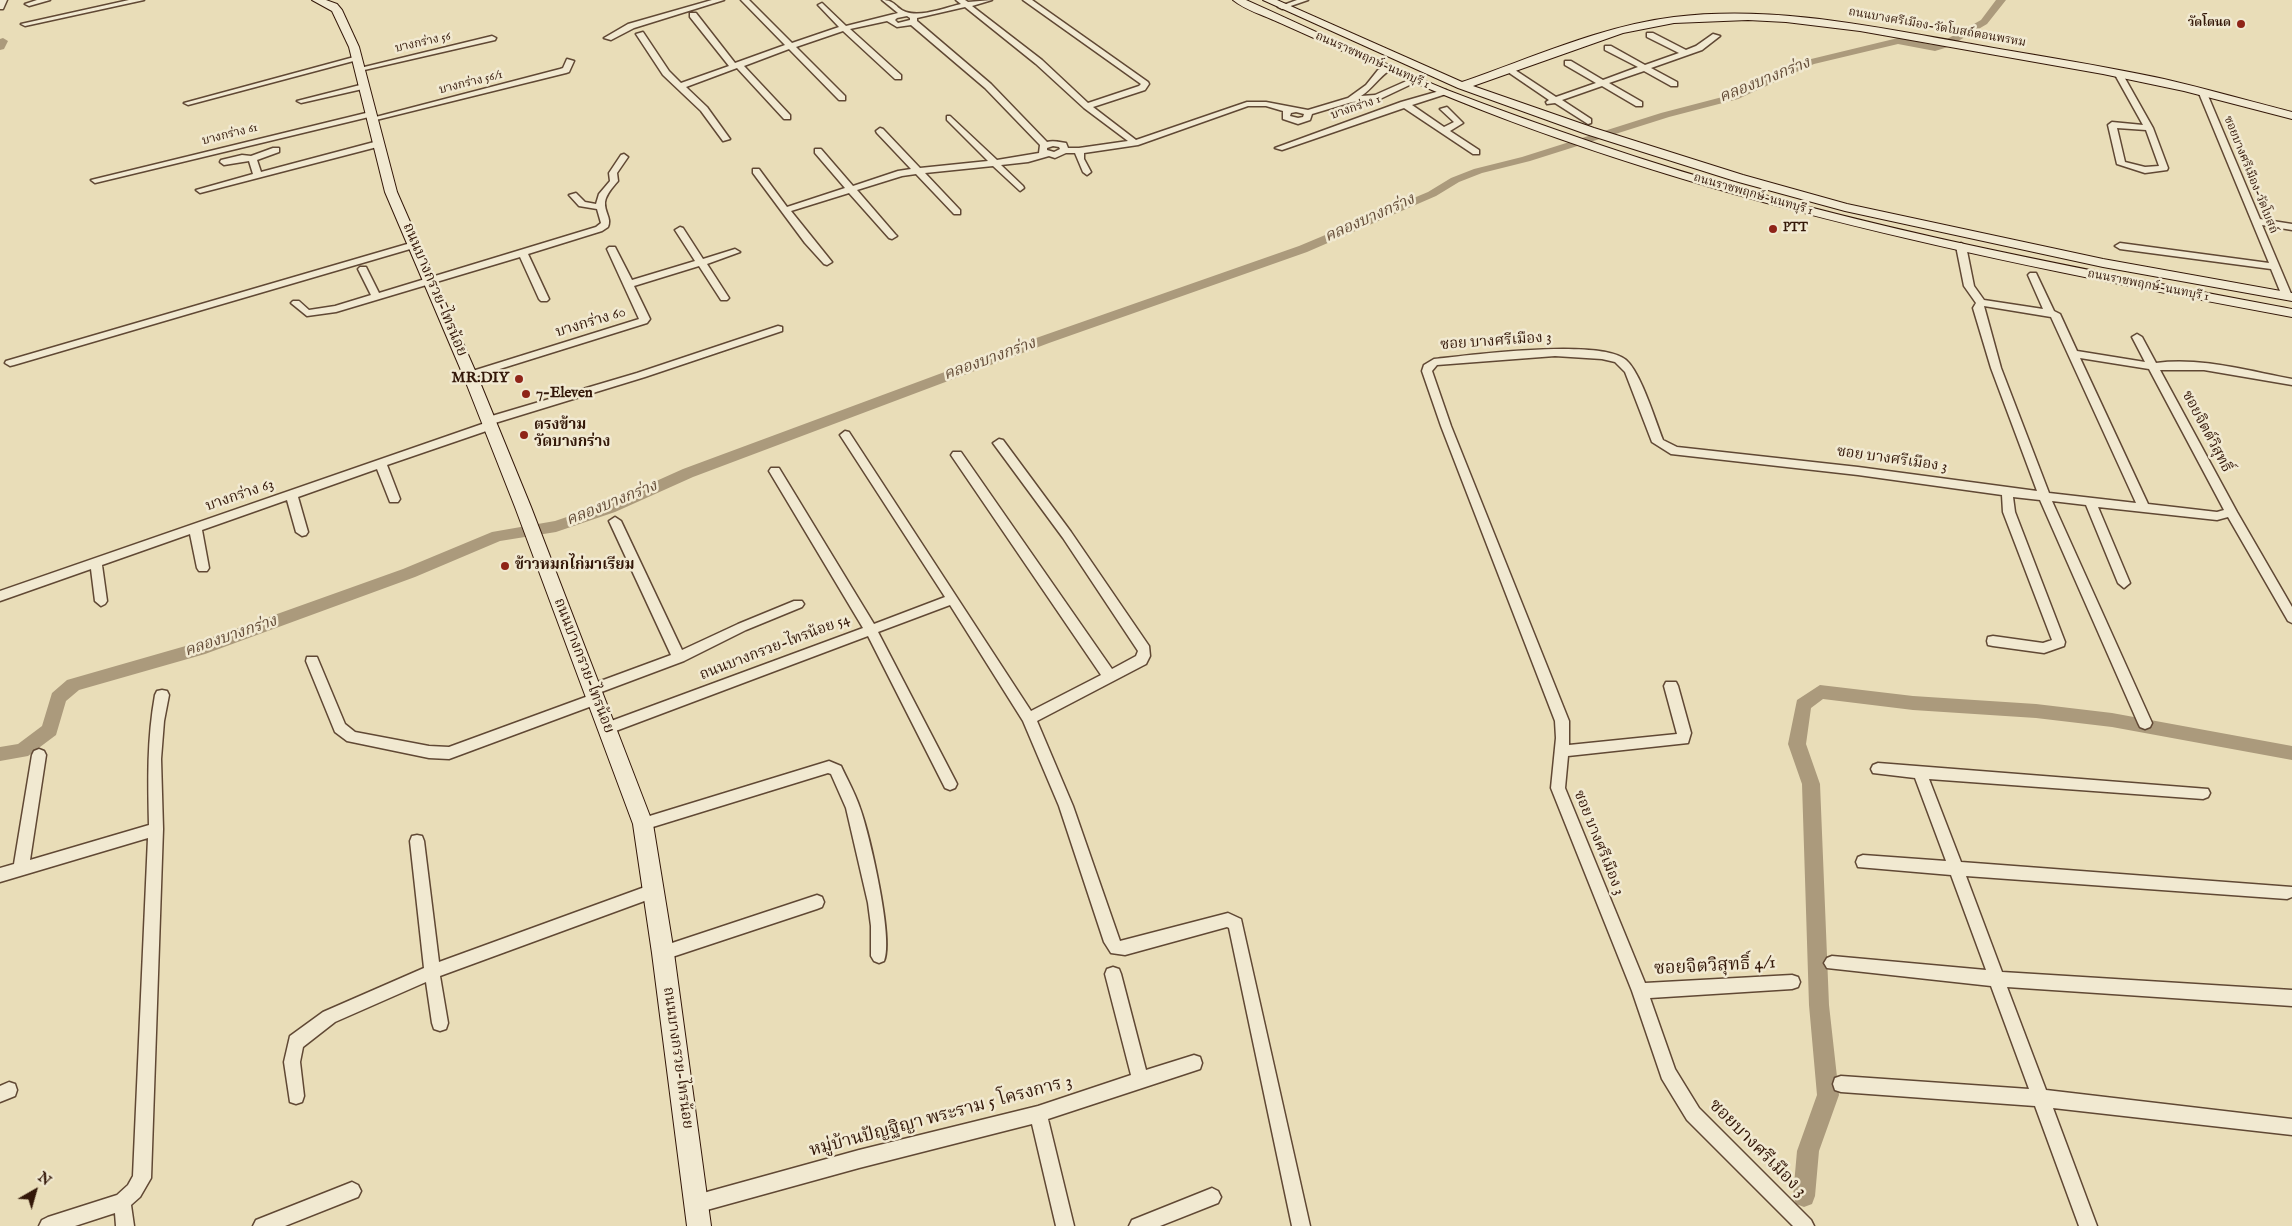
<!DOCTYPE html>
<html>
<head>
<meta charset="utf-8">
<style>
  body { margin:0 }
  #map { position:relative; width:2292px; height:1226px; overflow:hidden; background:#e9ddb8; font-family:"IM FELL English",serif }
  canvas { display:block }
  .north { position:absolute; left:10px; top:1166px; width:50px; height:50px; -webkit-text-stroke:4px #f1e9d1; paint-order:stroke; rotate:38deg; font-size:14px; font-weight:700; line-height:20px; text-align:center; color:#331708 }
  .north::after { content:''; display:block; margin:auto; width:18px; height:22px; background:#331708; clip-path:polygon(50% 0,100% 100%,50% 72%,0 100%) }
</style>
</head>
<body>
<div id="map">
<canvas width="2292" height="1226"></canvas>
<div class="north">N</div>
</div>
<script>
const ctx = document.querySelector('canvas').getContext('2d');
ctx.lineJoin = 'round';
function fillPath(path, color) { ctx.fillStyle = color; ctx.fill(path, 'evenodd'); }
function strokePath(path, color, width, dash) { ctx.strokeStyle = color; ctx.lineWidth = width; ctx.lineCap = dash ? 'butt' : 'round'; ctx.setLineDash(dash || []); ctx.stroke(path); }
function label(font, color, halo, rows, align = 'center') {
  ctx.font = font + ' "IM FELL English","Noto Serif Thai",serif'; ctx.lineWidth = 5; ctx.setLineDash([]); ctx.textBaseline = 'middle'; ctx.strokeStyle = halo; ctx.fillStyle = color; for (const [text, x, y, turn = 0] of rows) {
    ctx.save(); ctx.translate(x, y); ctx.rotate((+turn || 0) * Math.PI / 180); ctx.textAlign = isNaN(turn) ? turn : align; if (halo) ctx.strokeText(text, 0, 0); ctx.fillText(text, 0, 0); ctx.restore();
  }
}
const canal = new Path2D(`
  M1996,0H2006L1987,24L1948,47L1935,51L1898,44L1814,64L1738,99L1669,117L1530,161L1482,173L1459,182L1436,196L1307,252L1049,343L693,477L615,512L556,532L500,541L415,577L205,654L79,690L66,701L56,735L28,756L0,761V747L18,744L42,726L52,693L67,680L196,643L403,569L492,532L555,521L605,504L683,469L1039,337L1299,246L1428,192L1451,178L1474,169L1522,157L1661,113L1730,95L1807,60L1898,38L1934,45L1940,43L1981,20Z
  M3,38L8,41L4,49L0,50V39Z
  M1820,685L1913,696L2036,704L2112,713L2292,746V760L2112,727L2036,718L1913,710L1823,699L1811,708L1806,744L1820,784L1829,1005L1839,1095L1819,1151L1815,1196L1812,1204L1804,1207L1796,1204L1793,1196L1797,1151L1817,1095L1809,1005L1802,784L1788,744L1797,700Z`);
const street = new Path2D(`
  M0,0H7L3,9H0Z
  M37,0H50L29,6L25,4Z
  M129,0H144L25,26L21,24Z
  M712,0H724L634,28L611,40L604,38L628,24Z
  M741,0H749L792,43L839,27L818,5L822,3L846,26L898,13L882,0C896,0 896,9 906,12C922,17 944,8 961,4L956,0H965L968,2L992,0L972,6L1042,60L1088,103L1139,86L1141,84L1023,0H1032L1148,82L1149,84L1145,90L1093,107L1136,140L1247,102H1266L1308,110L1348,98L1366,85L1378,70L1387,66H1390V70C1379,77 1372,89 1361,96L1375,95L1411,79L1418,81L1380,99L1352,102L1312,114L1310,120L1298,124L1283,119V111L1266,106H1248L1138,145L1084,153V159L1091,172L1087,175L1083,172L1075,153H1066L1055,158L1049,156L1028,162L1001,165L1023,186L1024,188L1020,191L993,166L925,173L960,210V214H954L916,174L902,176L857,190L895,234L897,236L892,239L889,238L849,193L791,211L832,262L827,265L824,264L805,243L753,173V169H759L787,207L845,188L815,153V149H821L853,186L898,171L911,169L877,133L876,131L880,128L883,129L920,168L988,161L947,120V116H950L997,160L1039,153L1040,145L985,88L911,25L897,27L887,21L850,29L901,75V79H895L843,31L796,47L845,96V100H839L789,49L744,66L790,115V119H784L737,68L686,87L707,107L730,139L723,141L701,111L663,75L636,34L643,32L669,71L681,83L729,66L690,17V13H696L735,63L785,45ZM965,7L1036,64L1084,108L1128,141L1079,148H1068L1066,143C1060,142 1053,140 1047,142L991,84L917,21V18ZM907,16L910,18V20L898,23L895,20L897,18ZM1296,112L1304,114L1303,117L1298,118L1290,116L1291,113ZM1053,146L1059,147L1060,149L1054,152L1047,150V148Z
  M1297,0H1308L1282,9L1278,7Z
  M1647,33H1653L1686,50L1696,46L1713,34L1720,36L1702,50L1651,68L1677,82V86H1671L1644,71L1609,83L1642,102V106H1636L1602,86L1562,100L1591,119V123L1588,124L1555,103L1547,104L1546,102L1549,100L1505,70L1512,68L1556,97L1596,83L1565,65V61H1571L1603,80L1638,67L1605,50V46H1611L1645,65L1679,53L1647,37Z
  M492,36L496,38L495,40L360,71L356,69Z
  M354,57L361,59L188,105L184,103Z
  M567,59L574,61L569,72L566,73L372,121L368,119L560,69L563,68Z
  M2115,71L2122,73L2153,128L2168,168L2167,170L2145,173L2117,164L2108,125L2112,122L2143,125L2114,73ZM2117,128L2146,130L2159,166L2145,167L2125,162Z
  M364,84L368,86L367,88L301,103L297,101Z
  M2199,89L2206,91L2260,219L2292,224V230L2262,225L2292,296L2290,298H2284L2282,296L2271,269L2120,249L2115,246L2120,243L2269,263L2198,91Z
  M1443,90H1446V94L1412,105L1444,127L1454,122L1440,109L1447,107L1463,123L1450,131L1479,150V154H1473L1404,108L1282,150L1275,148L1401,102Z
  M370,112L374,114L373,116L95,183L91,180Z
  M378,141L382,144L381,146L200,193L196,190L253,174L249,161L224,165L220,162L221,160L242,155L251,156L273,148H279V152L257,160L261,172Z
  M624,154L628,157L617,173L618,181C613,187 606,194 605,202C604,212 612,218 608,227L602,231L528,254L549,299L547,301H541L539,299L520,257L336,312L307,316L291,303L293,301H299L309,310L335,306L371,295L358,269L360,267H366L379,293L596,227L601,223L597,209L579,206L569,195L576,193L585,202L596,204L599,194L610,181L609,173L621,155Z
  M680,227L683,228L703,259L735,249L740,252L707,264L729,298L727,300H721L699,266L634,286L650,319L647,323L474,377H466V373L639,319L607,249L609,247H615L632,280L695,261L675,230Z
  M414,242L417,243V247L14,365L10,366L5,363L6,361Z
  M1961,243L1966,246L1974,286L1984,300L2043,309L2028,275L2030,273H2036L2054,311L2060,314L2077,351L2145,362L2132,337L2137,334L2142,337L2156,363C2202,357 2248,371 2292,379V385L2204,370H2160L2237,512L2292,607V623L2288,621L2228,517L2217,520L2098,507L2130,583L2124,588L2118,583L2086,505L2052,501L2152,723L2150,727L2145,729L2140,727L2138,723L2040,500L2013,497L2015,512L2065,642L2064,646L2044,653L1993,646L1988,645L1987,641L1988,637L1993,636L2043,643L2052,640L2003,512L2002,495L1858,475L1671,454L1652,442L1625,372L1615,362L1602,359L1555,356L1437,365L1432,371L1451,426L1569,721V745L1677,734L1664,686L1666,682H1676L1678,686L1691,733L1688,743L1568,756L1565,788L1645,983L1792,975L1798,977L1800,982L1798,987L1792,989L1650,998L1675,1069L1699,1108L1811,1220L1814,1226H1793L1687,1120L1662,1079L1632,991L1551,788L1556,738L1555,721L1441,426L1422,371L1424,365L1434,359C1470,355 1601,338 1626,360C1641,373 1655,420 1663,440L1677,447L1858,467L2037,491L1991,368L1973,308L1976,303L1964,286L1956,246ZM1984,306L2051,317L2136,503L2049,493L2001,368ZM2080,358L2149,369L2224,510L2217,512L2148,504Z
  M778,326L782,327V331L645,377L495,423V428L387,465L400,499L398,502H390L377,469L298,497L308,532L306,535L302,536L296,532L287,500L202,530L209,568L207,571H199L197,568L190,534L102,565L107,601L105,604L101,606L95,601L91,569L0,601V591L485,423V418L637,373Z
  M845,431L849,432L1031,711L1101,675L953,458L951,455L953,452H961L1112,669L1136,656L1138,651L1063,538L993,443L999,439L1003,440L1071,532L1149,646L1150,656L1146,664L1037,721L1073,806L1120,941L1228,913L1241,919L1310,1226H1292L1229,928L1227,927L1125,955L1111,953L1104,942L1059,806L1023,721L950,605L878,632L955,780L957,784L955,788L950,790L945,788L868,636L613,732L608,734L603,732L601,728L603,724L863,628L769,471L771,468H779L874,624L945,597L840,435Z
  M615,517L621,521L682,650L738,624L794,601H802L804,604L802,607L746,630L684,661L596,694L602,699L600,703L449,759L429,758L347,741L335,732L306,661L307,657H317L345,724L355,732L429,746L449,747L591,695L585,690L587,686L671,655L609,521Z
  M162,690L167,691L169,695L164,721L161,759L163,829L151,1178L140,1197L131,1205L134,1226H116L115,1213L75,1226H39L42,1220L48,1217L117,1195L128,1185L133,1176L148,838L0,882V868L14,864L32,755L34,751L39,749L44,751L46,755L30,860L149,825C148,781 147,739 155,695L157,691Z
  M829,761L841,766C847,779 855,793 860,808C869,833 894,939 884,961L879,963L874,961L871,956V926L868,903L846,808L831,774L828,773L643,830L638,828L636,824L638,820L643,818Z
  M1878,763L2208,789L2210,793L2208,797L2203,799L1929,779L1961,862L2292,887V897L2287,899L1966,876L2002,972L2292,990V1006L2007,987L2046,1090L2292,1119V1135L2053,1108L2097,1226H2079L2035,1106L1841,1092L1835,1090L1833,1084L1835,1078L1841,1076L2029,1089L1991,986L1827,968L1824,963L1827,958L1832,956L1986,970L1951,875L1858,867L1856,862L1858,857L1863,855L1946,861L1915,778L1873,773L1871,769L1873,765Z
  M417,835L422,836L424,841L439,962L653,884L658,886L660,891L658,896L440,976L448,1023L446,1029L440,1031L434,1029L432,1023L426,982L335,1022L303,1047L300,1062L304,1096L302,1102L296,1104L290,1102L284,1062L290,1036L323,1012L424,968L410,841L412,836Z
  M817,895L822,897L824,902L822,907L817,909L663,960L658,958L655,953L658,948L663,946Z
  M1113,967L1119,969L1121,974L1146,1070L1194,1055L1200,1057L1202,1063L1200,1069L1194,1071L1048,1119L1074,1226H1056L1032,1124L859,1168L696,1213L690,1210L687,1204L690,1198L696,1195L859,1150L1038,1106L1131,1075L1105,974L1107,969Z
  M9,1082L15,1084L17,1090L15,1096L0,1102V1086Z
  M352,1182L358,1185L361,1191L358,1197L285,1226H253L256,1220Z
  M1212,1188L1218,1191L1221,1197L1218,1203L1160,1226H1129L1132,1220Z`);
const secondary = new Path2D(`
  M312,0H326L337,4L342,10L359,47L397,192L477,375L531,507L653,824L674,953L711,1226H687L652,953L633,824L515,507L463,375L385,192L349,47L332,11Z
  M1233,0H1246C1313,30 1379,62 1447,90C1496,109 1547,127 1597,144C1822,221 2059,265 2292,309V317C1980,259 1665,196 1374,65C1342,51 1310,36 1278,22C1263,15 1245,10 1233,0Z
  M1263,0H1277L1462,82C1532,58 1601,26 1674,17C1772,5 1870,26 1966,43C2032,55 2099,65 2164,79C2207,89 2249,101 2292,112V119L2184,91L2103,74L1860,31L1786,22L1748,20L1674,23L1623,33L1473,86L1594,128L1743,175L1847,204L2103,259L2292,293V301L2103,267L1845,211L1735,181L1586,134L1458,88Z`);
const markers = [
  [2241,24,5,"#8f2418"],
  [1773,229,5,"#8f2418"],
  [519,379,5,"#8f2418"],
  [526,394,5,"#8f2418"],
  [524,435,5,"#8f2418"],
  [505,566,5,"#8f2418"]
];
const farPoinames = [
  ["วัดโตนด",2231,24],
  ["PTT",1783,229,"left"]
];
const farStreetnames = [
  ["ถนนบางศรีเมือง-วัดโบสถ์ดอนพรหม",1937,28,10],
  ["บางกร่าง 56",423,43,-13],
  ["ถนนราชพฤกษ์-นนทบุรี 1",1372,61,24],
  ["บางกร่าง 56/1",471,83,-14],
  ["บางกร่าง 1",1356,108,-19],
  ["บางกร่าง 61",230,135,-14],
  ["ซอยบางศรีเมือง-วัดโบสถ์",2250,175,68],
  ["ถนนราชพฤกษ์-นนทบุรี 1",1753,195,16],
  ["ถนนราชพฤกษ์-นนทบุรี 1",2148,286,11]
];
const streetNames = [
  ["ถนนบางกรวย-ไทรน้อย",434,290,67],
  ["บางกร่าง 60",591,323,-17],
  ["ซอย บางศรีเมือง 3",1496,342,-4],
  ["ซอยจิตต์วิสุทธิ์",2206,432,62],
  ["ซอย บางศรีเมือง 3",1892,460,8],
  ["บางกร่าง 63",240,496,-19],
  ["ถนนบางกรวย-ไทรน้อย 54",775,648,-21],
  ["ถนนบางกรวย-ไทรน้อย",583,666,69],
  ["ซอย บางศรีเมือง 3",1598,843,68],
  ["ถนนบางกรวย-ไทรน้อย",677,1058,82]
];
const poiNames = [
  ["MR.DIY",509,379,"right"],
  ["7-Eleven",536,394],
  ["ตรงข้าม",534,426],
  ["วัดบางกร่าง",534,443],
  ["ข้าวหมกไก่มาเรียม",515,566]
];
const waterNames = [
  ["คลองบางกร่าง",1765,81,-22],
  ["คลองบางกร่าง",1370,219,-24],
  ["คลองบางกร่าง",990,360,-20],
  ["คลองบางกร่าง",612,504,-22],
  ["คลองบางกร่าง",231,637,-19]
];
const nearStreetnames = [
  ["ซอยจิตวิสุทธิ์ 4/1",1715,967,-3],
  ["หมู่บ้านปัญฐิญา พระราม 5 โครงการ 3",941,1117,-15],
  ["ซอยบางศรีเมือง 3",1757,1149,45]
];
fillPath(canal, '#ab9a7c');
strokePath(street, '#604834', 3);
strokePath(secondary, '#331708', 2);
fillPath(street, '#f1e9d1');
fillPath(secondary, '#f1e9d1');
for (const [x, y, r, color] of markers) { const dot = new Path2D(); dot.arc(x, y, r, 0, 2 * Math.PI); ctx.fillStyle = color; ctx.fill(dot); strokePath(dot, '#f1e9d1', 2); }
label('bold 12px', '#331708', '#f1e9d1', farPoinames, 'right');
label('12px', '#331708', '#f1e9d1', farStreetnames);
label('15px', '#331708', '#f1e9d1', streetNames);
label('bold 15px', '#331708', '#f1e9d1', poiNames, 'left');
label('italic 16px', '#634b36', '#f1e9d1', waterNames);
label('18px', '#331708', '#f1e9d1', nearStreetnames);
</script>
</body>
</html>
